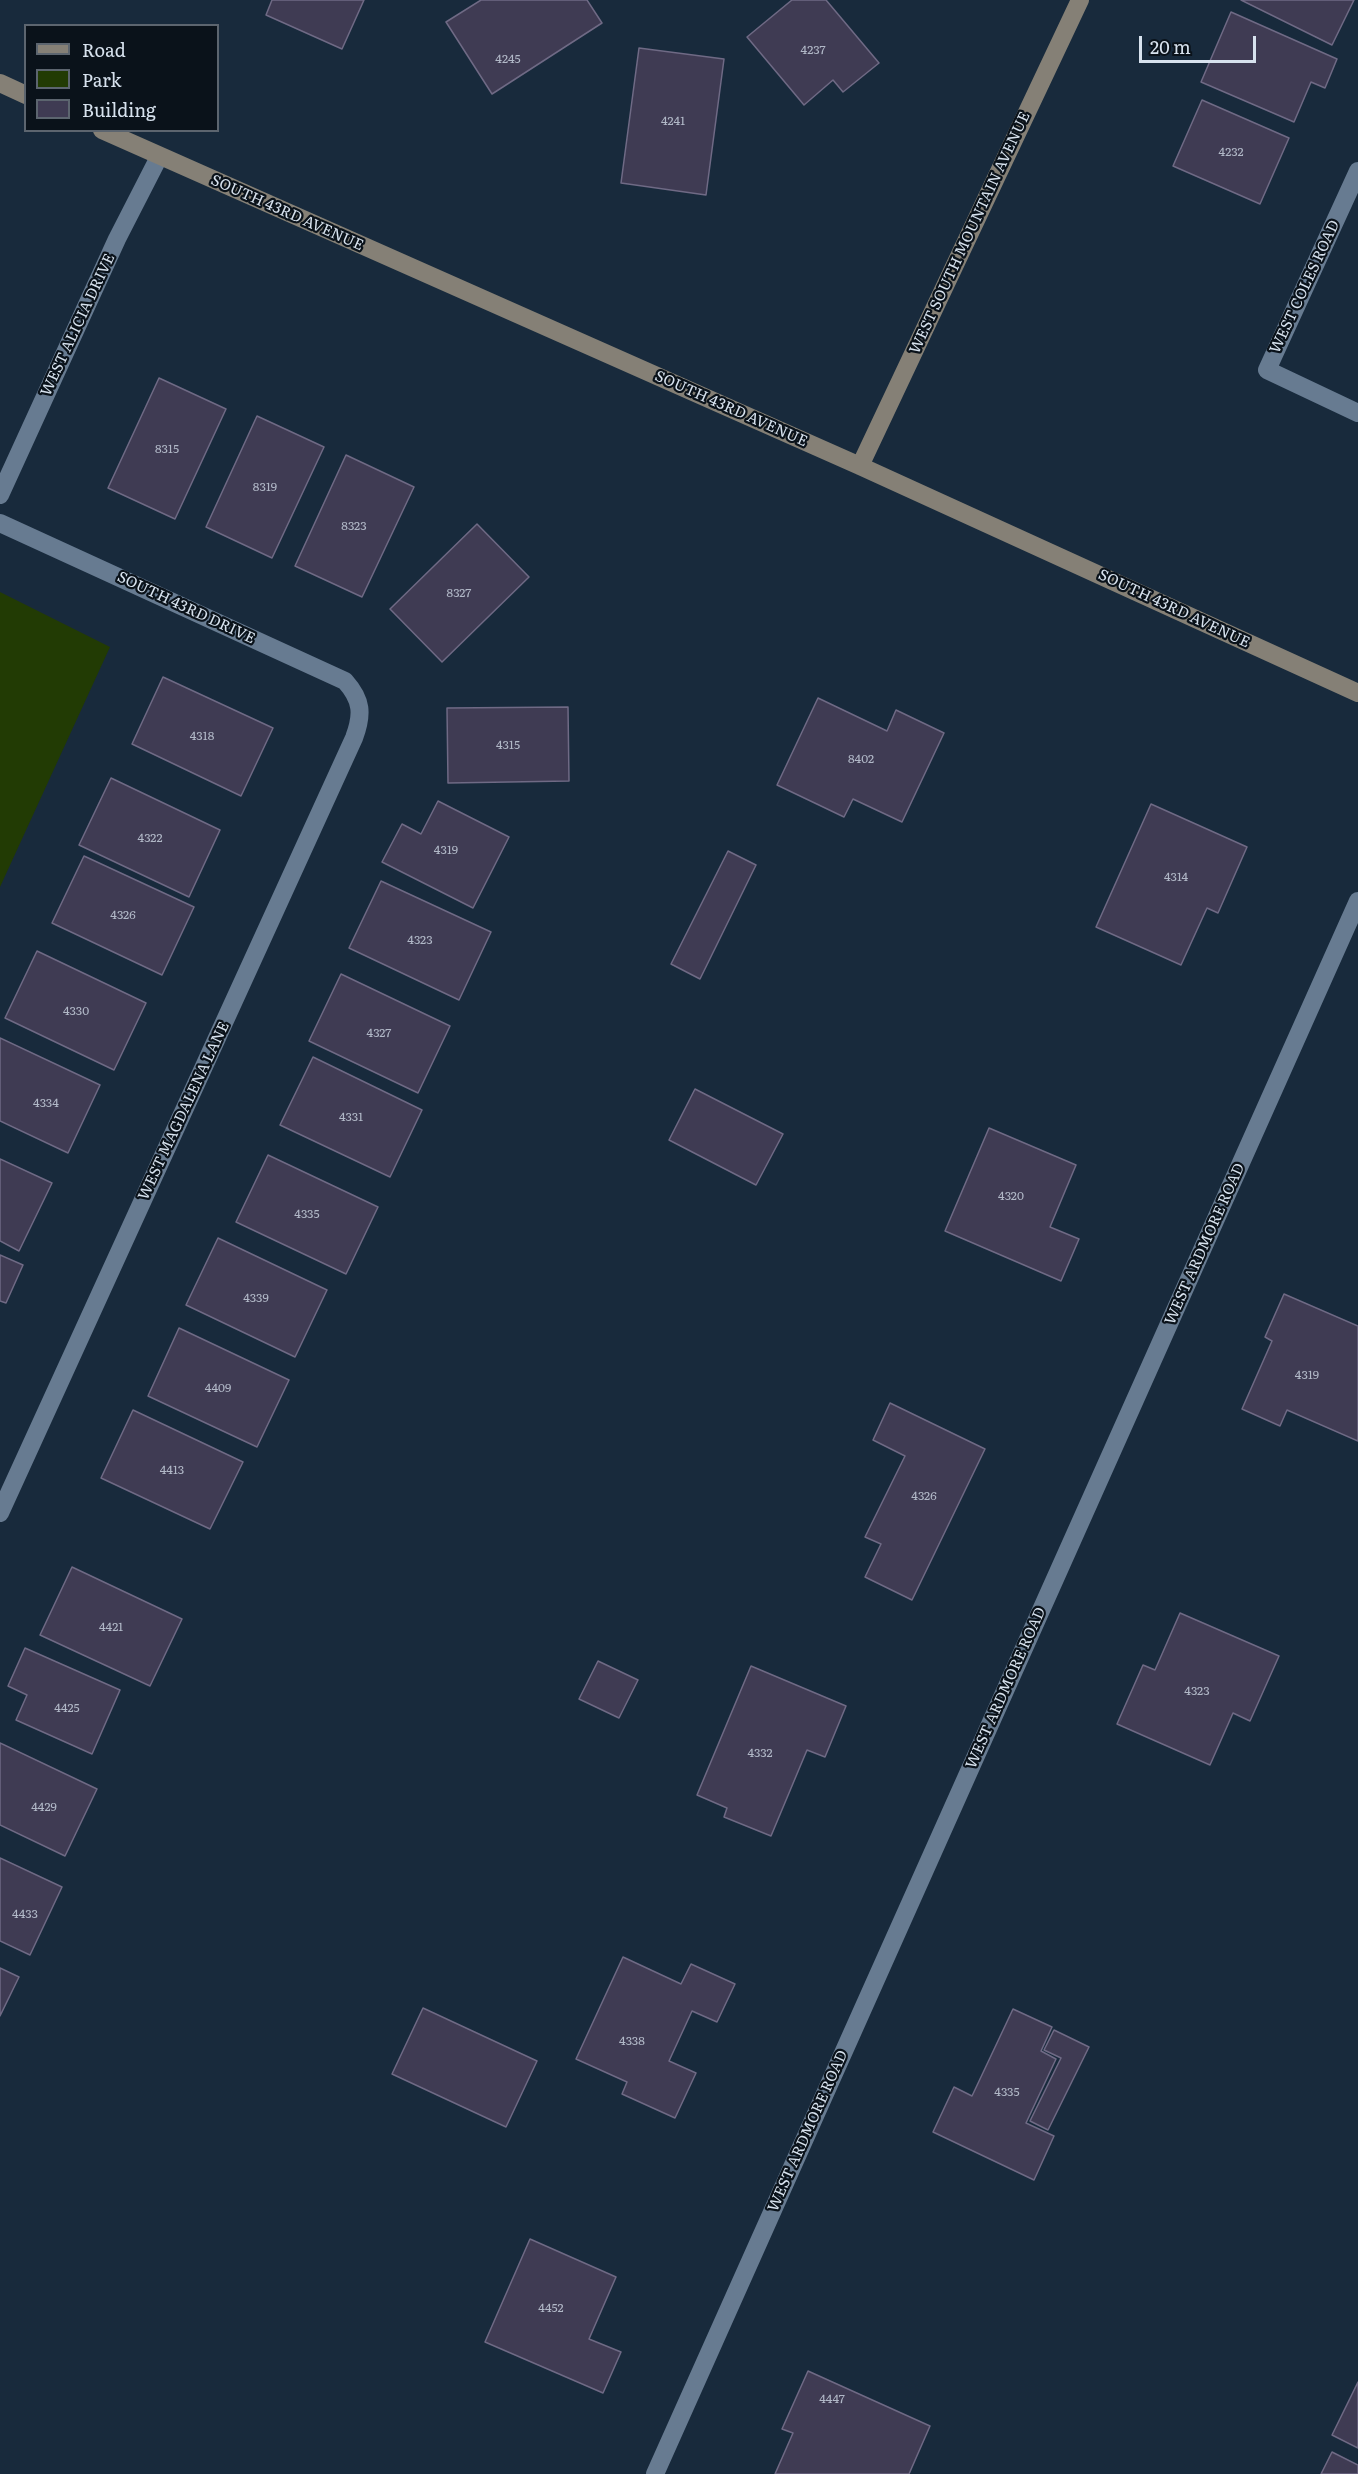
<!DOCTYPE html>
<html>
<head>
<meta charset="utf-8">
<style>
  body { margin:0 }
  #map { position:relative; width:1358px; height:2474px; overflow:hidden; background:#182a3c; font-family:Literata,serif }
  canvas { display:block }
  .legend { position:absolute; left:24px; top:24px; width:195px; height:108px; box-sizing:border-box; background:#0a121a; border:2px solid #5c656f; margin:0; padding:8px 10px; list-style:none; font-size:18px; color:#d7e2ee }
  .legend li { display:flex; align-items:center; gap:12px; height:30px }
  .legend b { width:30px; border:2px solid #5c656f }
  .scale { position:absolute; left:1139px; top:36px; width:117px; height:27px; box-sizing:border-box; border:3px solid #d7e2ee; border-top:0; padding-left:8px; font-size:18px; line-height:21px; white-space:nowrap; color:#d7e2ee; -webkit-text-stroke:4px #0a121a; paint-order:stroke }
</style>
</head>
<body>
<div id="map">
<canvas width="1358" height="2474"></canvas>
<ul class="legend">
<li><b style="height:8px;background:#858076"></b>Road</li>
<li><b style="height:16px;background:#223b04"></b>Park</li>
<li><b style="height:16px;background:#3f3b53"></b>Building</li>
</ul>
<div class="scale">20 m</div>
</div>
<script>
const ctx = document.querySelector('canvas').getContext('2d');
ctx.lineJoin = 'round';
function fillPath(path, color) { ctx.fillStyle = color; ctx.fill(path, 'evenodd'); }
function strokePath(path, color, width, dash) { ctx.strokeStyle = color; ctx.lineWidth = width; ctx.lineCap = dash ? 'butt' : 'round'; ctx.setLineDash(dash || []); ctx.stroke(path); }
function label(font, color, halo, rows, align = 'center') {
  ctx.font = font + ' Literata,serif'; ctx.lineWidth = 4.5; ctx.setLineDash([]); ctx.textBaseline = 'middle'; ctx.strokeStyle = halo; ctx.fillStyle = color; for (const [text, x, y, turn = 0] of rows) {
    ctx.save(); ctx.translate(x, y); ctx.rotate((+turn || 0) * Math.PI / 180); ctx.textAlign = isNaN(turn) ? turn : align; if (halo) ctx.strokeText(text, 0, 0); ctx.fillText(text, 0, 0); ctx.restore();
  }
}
const green = new Path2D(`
  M0,592L110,647L0,887Z`);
const building = new Path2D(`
  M272,0H364L342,49L266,15Z
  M481,0H587L602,23L492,94L446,22Z
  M792,0H826L879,63L843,92L833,80L804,105L747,37Z
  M1241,0H1354L1332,45Z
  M1231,12L1337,59L1325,88L1311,82L1294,122L1201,82Z
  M639,48L724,59L706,195L621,183Z
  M1202,100L1289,138L1260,204L1173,166Z
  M159,378L226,409L175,519L108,488Z
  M257,416L324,447L272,558L206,527Z
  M346,455L414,487L362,597L295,566Z
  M477,524L529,577L442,662L390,609Z
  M163,677L273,728L241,796L132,744Z
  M818,698L887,731L896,710L944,733L902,822L853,799L844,817L777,785Z
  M568,707L569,781L448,783L447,708Z
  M111,778L220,830L189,897L79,845Z
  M438,801L509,837L473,908L382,862L402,824L421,834Z
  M1151,804L1247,847L1218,913L1207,908L1181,965L1096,927Z
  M728,851L756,865L700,979L671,964Z
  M84,856L194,907L162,975L52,923Z
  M381,881L491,932L459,1000L349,948Z
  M37,951L146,1003L114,1070L5,1018Z
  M341,974L450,1026L418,1093L309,1041Z
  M0,1038L100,1085L68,1153L0,1121Z
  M313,1057L422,1110L390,1177L280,1125Z
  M695,1089L783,1134L756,1185L669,1140Z
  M989,1128L1076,1165L1050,1227L1079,1239L1061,1281L945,1231Z
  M268,1155L378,1207L346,1274L236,1222Z
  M0,1159L52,1183L19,1251L0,1241Z
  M218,1238L327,1290L295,1357L186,1305Z
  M0,1255L23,1265L6,1303L0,1301Z
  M1284,1294L1358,1326V1441L1287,1410L1280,1426L1242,1409L1272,1341L1265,1337Z
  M179,1328L289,1380L257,1447L148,1396Z
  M890,1403L985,1449L912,1600L865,1577L881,1544L865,1537L905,1456L873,1440Z
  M133,1410L243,1462L210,1529L101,1478Z
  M72,1567L182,1619L150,1686L40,1635Z
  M1180,1613L1279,1656L1250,1721L1233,1713L1210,1765L1117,1724L1143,1665L1155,1670Z
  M25,1648L120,1690L92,1754L16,1720L27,1695L8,1686Z
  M598,1661L638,1680L619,1718L579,1699Z
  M751,1666L846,1706L825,1757L807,1750L771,1836L724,1817L727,1808L697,1795Z
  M0,1743L97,1789L65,1856L0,1825Z
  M0,1858L62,1887L30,1955L0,1941Z
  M623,1957L681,1984L691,1964L735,1984L717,2022L692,2011L669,2061L696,2073L675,2118L622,2094L627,2082L576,2059Z
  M0,1968L19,1977L0,2016Z
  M423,2008L537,2061L506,2127L392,2074Z
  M1013,2009L1052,2027L1041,2051L1056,2059L1026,2123L1054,2136L1034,2180L933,2132L954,2087L972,2096Z
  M1054,2030L1089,2047L1048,2130L1030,2121L1061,2058L1044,2050Z
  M530,2239L616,2277L589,2339L621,2352L603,2393L485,2342Z
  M808,2371L930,2426L909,2474H775L793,2433L782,2429Z
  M1358,2382V2448L1332,2435Z
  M1332,2452L1358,2465V2474H1321Z`);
const street = new Path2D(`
  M1358,171L1267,370L1358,413
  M0,495L117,239L159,157
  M0,523L345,681C362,700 363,714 354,738L0,1513
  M655,2474L1358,901`);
const secondary = new Path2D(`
  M0,83L26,95
  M102,130L860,466L1358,693
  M860,466L1080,0`);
const numberNames = [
  ["4237",813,50],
  ["4245",508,59],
  ["4241",673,121],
  ["4232",1231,152],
  ["8315",167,449],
  ["8319",265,487],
  ["8323",354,526],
  ["8327",459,593],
  ["4318",202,736],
  ["4315",508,745],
  ["8402",861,759],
  ["4322",150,838],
  ["4319",446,850],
  ["4314",1176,877],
  ["4326",123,915],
  ["4323",420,940],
  ["4330",76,1011],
  ["4327",379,1033],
  ["4334",46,1103],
  ["4331",351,1117],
  ["4320",1011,1196],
  ["4335",307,1214],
  ["4339",256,1298],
  ["4319",1307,1375],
  ["4409",218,1388],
  ["4413",172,1470],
  ["4326",924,1496],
  ["4421",111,1627],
  ["4323",1197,1691],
  ["4425",67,1708],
  ["4332",760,1753],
  ["4429",44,1807],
  ["4433",25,1914],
  ["4338",632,2041],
  ["4335",1007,2092],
  ["4452",551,2308],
  ["4447",832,2399]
];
const streetNames = [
  ["SOUTH 43RD AVENUE",287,213,24],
  ["WEST SOUTH MOUNTAIN AVENUE",970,233,-65],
  ["WEST COLES ROAD",1305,287,-65],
  ["WEST ALICIA DRIVE",78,325,-65],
  ["SOUTH 43RD AVENUE",731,409,24],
  ["SOUTH 43RD DRIVE",186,608,25],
  ["SOUTH 43RD AVENUE",1174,609,25],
  ["WEST MAGDALENA LANE",184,1111,-65],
  ["WEST ARDMORE ROAD",1205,1244,-66],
  ["WEST ARDMORE ROAD",1006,1688,-66],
  ["WEST ARDMORE ROAD",808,2131,-66]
];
fillPath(green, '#223b04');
fillPath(building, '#3f3b53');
strokePath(building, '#6f6a85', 1.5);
strokePath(street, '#677b91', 18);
strokePath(secondary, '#858076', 18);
label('12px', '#b1b8c7', null, numberNames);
label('15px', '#d7e2ee', '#0a121a', streetNames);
</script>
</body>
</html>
